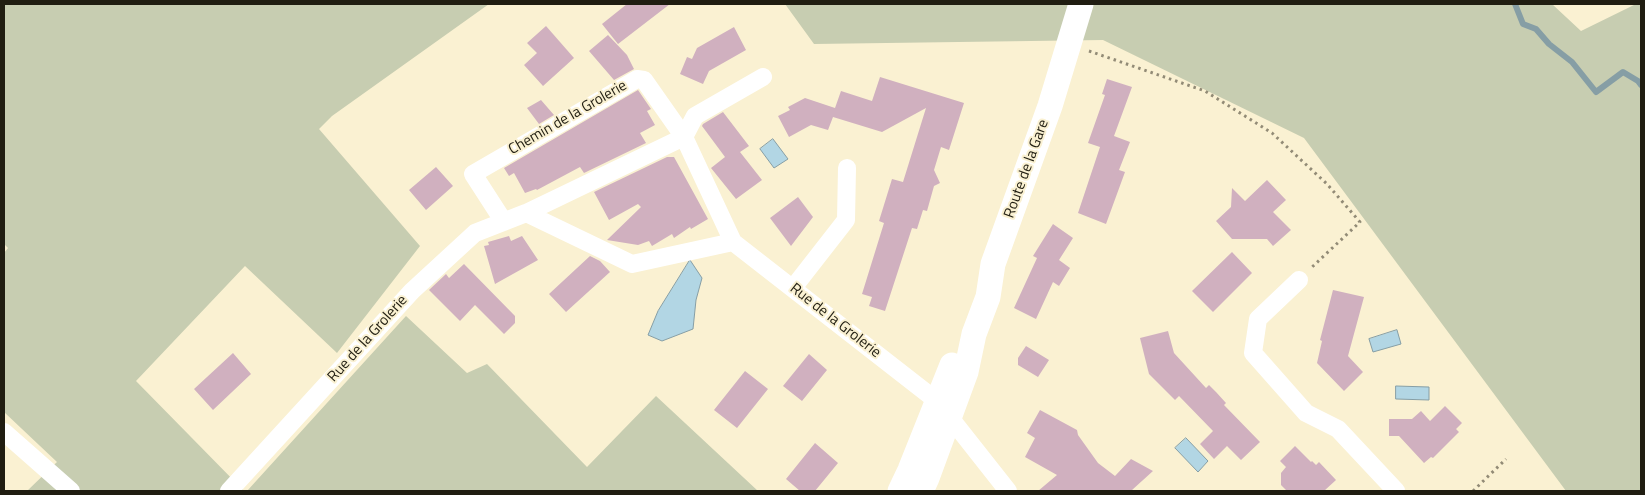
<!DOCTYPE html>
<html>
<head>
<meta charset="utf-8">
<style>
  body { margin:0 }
  #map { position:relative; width:1645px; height:495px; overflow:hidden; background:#faf1d2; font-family:"Titillium Web",sans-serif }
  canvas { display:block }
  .frame { position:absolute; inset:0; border:5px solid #201d11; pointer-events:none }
</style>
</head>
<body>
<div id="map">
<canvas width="1645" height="495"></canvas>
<div class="frame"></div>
</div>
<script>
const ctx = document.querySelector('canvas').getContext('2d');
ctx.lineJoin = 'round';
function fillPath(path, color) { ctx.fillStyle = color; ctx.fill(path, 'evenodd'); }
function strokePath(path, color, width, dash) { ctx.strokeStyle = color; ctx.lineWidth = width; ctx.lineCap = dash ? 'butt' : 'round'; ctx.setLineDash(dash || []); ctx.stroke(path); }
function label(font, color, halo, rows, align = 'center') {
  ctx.font = font + ' "Titillium Web",sans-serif'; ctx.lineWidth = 4; ctx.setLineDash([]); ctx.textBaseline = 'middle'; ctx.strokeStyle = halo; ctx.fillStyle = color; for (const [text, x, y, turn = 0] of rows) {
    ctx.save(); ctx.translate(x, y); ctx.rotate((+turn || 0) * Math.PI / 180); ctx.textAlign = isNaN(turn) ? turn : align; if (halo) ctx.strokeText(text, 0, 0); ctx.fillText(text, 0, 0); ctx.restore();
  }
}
const green = new Path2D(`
  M4,4H489L332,116L319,129L420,246L337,353L245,266L136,381L244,491H27L57,462L4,412V253L8,248L4,244Z
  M785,4H1552L1581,31L1636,4H1641V491H1566L1304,138L1103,40L814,44Z
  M406,316L467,373L487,364L587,467L656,396L758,491H247Z`);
const water = new Path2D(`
  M773,139L788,159L774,168L760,149Z
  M690,260L702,278L696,300L693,329L662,341L648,335L658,311Z
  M1397,330L1401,344L1373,352L1369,339Z
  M1396,386L1429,387V400L1396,399Z
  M1186,438L1208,461L1198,472L1175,448Z`);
const stream = new Path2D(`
  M1515,4L1523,24L1536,29L1549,44L1572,62L1596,92L1623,72L1638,81L1641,85`);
const building = new Path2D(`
  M627,4H670L618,44L602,24Z
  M546,26L574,58L543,86L524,65L537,53L527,43Z
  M734,27L746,50L709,71L703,84L680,74L687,57L692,59L697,48Z
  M608,35L627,55L634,69L614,80L589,51Z
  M880,77L964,103L949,150L941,147L934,170L940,183L934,186L927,211L923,210L917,229L912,228L885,311L869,306L872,297L862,294L884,223L879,221L892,179L903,182L926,108L882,132L833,117L828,130L811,125L789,137L778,116L790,110L788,107L805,98L835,108L841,91L872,101Z
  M1107,79L1132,87L1114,136L1130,142L1119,170L1125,172L1106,224L1078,213L1100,147L1088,143L1105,95L1102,94Z
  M638,90L651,109L647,111L655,125L640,133L646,143L584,173L580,167L537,190L536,189L525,193L514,173L509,176L504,168Z
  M541,100L554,115L539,124L527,108Z
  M723,112L749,146L740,152L762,180L736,199L711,168L725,157L702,126L703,124Z
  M667,157H674L708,219L691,229L690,227L674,238L672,234L652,246L649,241L638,245L607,240L641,207L638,204L609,220L594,192Z
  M436,167L453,186L426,210L409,190Z
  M1267,180L1286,200L1273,212L1291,230L1273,246L1267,239H1232L1216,221L1231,207L1232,188L1245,201Z
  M798,197L813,217L791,246L770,218Z
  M1053,224L1073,238L1059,260L1070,268L1059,286L1053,282L1036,319L1014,308L1037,258L1033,256Z
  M509,236L511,241L522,236L538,260L495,284L484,246L489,245L488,242Z
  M1232,252L1252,273L1213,312L1192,291Z
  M590,256L600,261L610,272L566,312L549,294Z
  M464,264L515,316V323L504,334L475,305L460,321L429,290L446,274L449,278Z
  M1333,290L1364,297L1348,356L1363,372L1344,391L1317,363L1322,341L1320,340Z
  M1168,331L1174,353L1206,388L1209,385L1216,392L1226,403L1224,405L1260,442L1241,460L1227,446L1214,459L1200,444L1213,431L1179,396L1175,400L1149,374L1140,338Z
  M1026,346L1049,360L1038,377L1018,365V358Z
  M233,353L251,374L213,410L194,389Z
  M809,354L827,370L802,401L783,386Z
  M745,371L768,389L737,428L714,410Z
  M1445,406L1462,423L1456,429L1459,432L1433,458L1431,457L1424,463L1399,436H1389V419H1412L1421,411L1430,421Z
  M1040,410L1077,430L1078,435L1098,463L1115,476L1131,459L1153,471L1132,490L1134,491H1038L1057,475L1025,457L1035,438L1027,433Z
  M815,443L838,463L815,491H800L786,479Z
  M1295,446L1311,462L1312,461L1316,465L1319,462L1336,480L1324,491H1287L1281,485V473L1286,467L1280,461Z`);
const path = new Path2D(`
  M1089,51L1205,91L1272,133L1327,184L1360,222L1311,268
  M1473,491L1506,459`);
const street = new Path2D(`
  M526,213L632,264L733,242
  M504,222L473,174L637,79L644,80L684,137L695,116L763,77
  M1299,280L1258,319L1253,353L1306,413L1338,429L1396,491
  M793,288L846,220L847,168
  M4,432L71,491
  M229,491L412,291L475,233L526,213L684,137L733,242L937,401L1008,491`);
const secondary = new Path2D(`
  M900,491L910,470L952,365
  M921,491L927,478L966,372L974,334L988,297L993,264L1050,106L1081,4`);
const streetNames = [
  ["Chemin de la Grolerie",568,118,-30],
  ["Route de la Gare",1027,169,-70],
  ["Rue de la Grolerie",835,321,38],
  ["Rue de la Grolerie",368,339,-48]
];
fillPath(green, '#c7cdb1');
fillPath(water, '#b2d6e4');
strokePath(water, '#869ea5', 1);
strokePath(stream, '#869ea5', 6);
fillPath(building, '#d0b0bf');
strokePath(path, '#928b76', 3, [2.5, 4]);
strokePath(street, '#fff', 18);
strokePath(secondary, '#fff', 25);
label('15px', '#201d11', '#faf1d2', streetNames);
</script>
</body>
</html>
